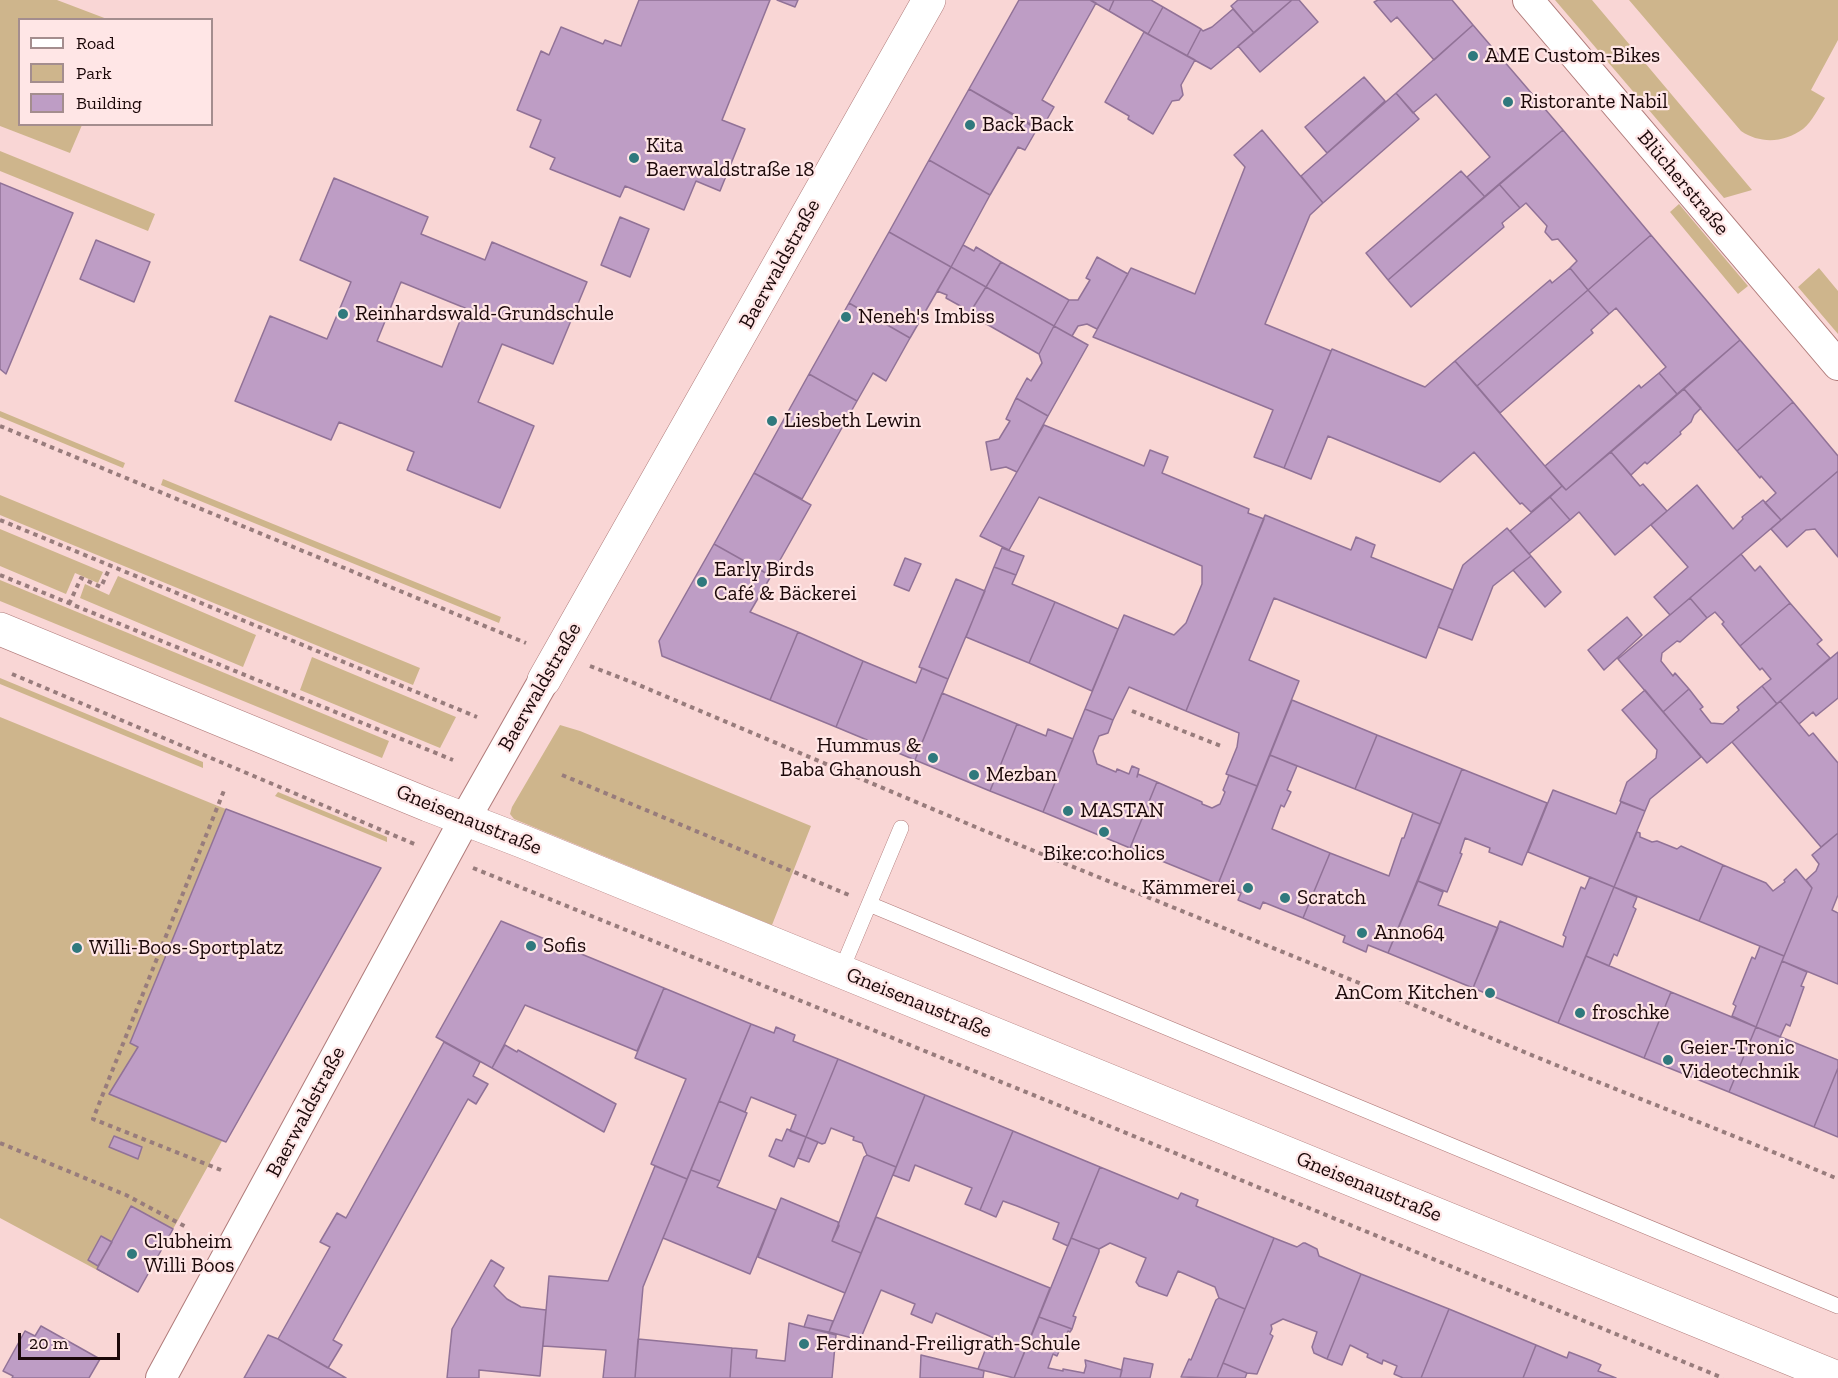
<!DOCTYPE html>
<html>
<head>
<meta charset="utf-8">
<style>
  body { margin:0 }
  #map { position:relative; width:1838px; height:1378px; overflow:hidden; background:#f9d6d5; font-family:"Zilla Slab",serif }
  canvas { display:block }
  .legend { position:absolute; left:18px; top:18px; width:195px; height:108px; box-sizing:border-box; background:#ffe6e6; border:2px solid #a48d8e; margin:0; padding:8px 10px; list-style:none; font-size:18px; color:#1b0809 }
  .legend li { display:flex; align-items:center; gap:12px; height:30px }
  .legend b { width:30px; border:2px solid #a48d8e }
  .scale { position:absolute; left:18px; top:1333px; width:102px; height:27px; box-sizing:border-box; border:3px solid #1b0809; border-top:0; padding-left:8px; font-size:18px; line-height:21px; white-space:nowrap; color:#1b0809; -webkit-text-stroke:4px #ffe6e6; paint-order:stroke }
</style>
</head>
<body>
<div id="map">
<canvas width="1838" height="1378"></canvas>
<ul class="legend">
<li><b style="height:8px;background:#fff"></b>Road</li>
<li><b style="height:16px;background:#ceb58c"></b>Park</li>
<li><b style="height:16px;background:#be9dc5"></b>Building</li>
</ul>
<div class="scale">20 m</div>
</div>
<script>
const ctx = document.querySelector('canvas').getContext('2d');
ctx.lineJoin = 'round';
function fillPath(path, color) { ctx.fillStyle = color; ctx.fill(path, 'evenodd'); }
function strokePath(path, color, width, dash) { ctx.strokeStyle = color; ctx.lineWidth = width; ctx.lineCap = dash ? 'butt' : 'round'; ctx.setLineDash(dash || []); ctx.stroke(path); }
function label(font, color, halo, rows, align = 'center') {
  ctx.font = font + ' "Zilla Slab",serif'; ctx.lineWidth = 4.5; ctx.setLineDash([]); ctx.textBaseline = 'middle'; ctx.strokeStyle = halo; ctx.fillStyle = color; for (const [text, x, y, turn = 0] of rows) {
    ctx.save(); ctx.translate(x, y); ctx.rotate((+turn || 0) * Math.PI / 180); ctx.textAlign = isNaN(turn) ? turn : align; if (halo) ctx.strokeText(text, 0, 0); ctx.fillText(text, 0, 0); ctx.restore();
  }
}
const green = new Path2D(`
  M0,0H57L107,19L20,20V124L82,125L70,153L0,126Z
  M1555,0H1592L1752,190L1724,198Z
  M1629,0H1838V40L1811,90L1825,98C1819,107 1812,122 1803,129C1784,143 1760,144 1741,131Z
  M0,151L155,214L148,231L0,171Z
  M1679,204L1748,286L1738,294L1670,212Z
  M1819,268L1838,291V334L1798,287Z
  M0,411L125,463L123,468L0,417Z
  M163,479L501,617L499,623L161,485Z
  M0,495L420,668L413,685L0,515Z
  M0,529L103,572L98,583L75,573L66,594L0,566Z
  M118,576L256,635L243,667L80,598L85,584L109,595Z
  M0,580L389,741L382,758L0,601Z
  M312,657L456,717L440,748L300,690Z
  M0,678L203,762V768L0,684Z
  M0,717L218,806L381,868L226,1142L222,1141L138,1292L0,1218Z
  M560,725L580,731L811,826L772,925L514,819L510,814L512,807Z
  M278,792L387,837V842L275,796Z`);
const building = new Path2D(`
  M639,0H770L722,120L745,129L720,191L696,181L684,210L625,186L620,197L550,169L555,158L530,147L541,120L517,110L541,51L549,55L561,27L603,44L605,40L621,46Z
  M777,0H798L795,7Z
  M1019,0H1090L1096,3L1042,100L1054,107L1041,130L969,89Z
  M1090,0H1114L1109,11Z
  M1114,0H1151L1163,7L1148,34L1109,11Z
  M1238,0H1292L1254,33L1231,6Z
  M1292,0H1299L1318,22L1260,72L1238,46Z
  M1378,0H1452L1473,25L1434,60L1397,17L1391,22L1374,2Z
  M1163,7L1201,29L1187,56L1148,34Z
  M1233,9L1254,33L1211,69L1187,56L1201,29L1203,31L1212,27Z
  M1473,25L1563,130L1485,197L1467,177L1490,157L1436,94L1413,113L1396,93Z
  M1144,32L1195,60L1181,85L1183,95L1179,100L1172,101L1153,134L1128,119L1129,116L1105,102Z
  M1364,77L1385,101L1327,153L1305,127Z
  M969,89L1037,129L1025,150L1018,147L990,195L929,160Z
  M1396,93L1419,119L1323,203L1301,176Z
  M1262,130L1323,203L1310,215L1265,324L1331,351L1284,468L1254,457L1273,410L1093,337L1131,268L1195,294L1245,167L1234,155Z
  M1563,130L1651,235L1588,290L1570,268L1577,261L1558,239L1552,240L1545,232L1547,226L1526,203L1520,208L1499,184Z
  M929,160L990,195L951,267L889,232Z
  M1461,171L1485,197L1388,280L1366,253Z
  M334,178L428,217L421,234L485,260L492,242L587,282L553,364L502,344L478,402L534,426L500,508L407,470L414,452L339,422L331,440L235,401L270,316L327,339L351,282L300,260ZM401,282L465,308L442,367L377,341Z
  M0,183L73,213L6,374L0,369Z
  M1499,184L1520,208L1502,223L1504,227L1411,307L1388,280Z
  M620,217L649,229L630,277L601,265Z
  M889,232L951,267L910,338L849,303Z
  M1651,235L1740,340L1677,394L1659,373L1666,367L1616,308L1609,314L1588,290Z
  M96,240L150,262L134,302L80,279Z
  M963,245L974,251L976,247L1001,262L986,287L951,267Z
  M1097,257L1128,274L1097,329L1087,324L1078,326L1072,336L1054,326L1069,300H1078L1090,280L1086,278Z
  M1001,262L1069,300L1054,326L986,287Z
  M951,267L986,287L969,314L963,311L964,308L946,298L947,295L937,291Z
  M1570,268L1588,290L1477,386L1455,361L1550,280L1552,283Z
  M986,287L1054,326L1039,354L969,314Z
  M1588,290L1609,314L1591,330L1593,333L1500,413L1477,386Z
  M849,303L910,338L886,381L873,373L857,401L809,374Z
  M1054,326L1088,345L1048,416L1016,398L1027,378L1031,381L1042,363L1039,354Z
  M1740,340L1793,402L1737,451L1684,389Z
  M1332,349L1425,387L1455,361L1562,486L1531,512L1522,503L1520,504L1474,452L1440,482L1328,436L1311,479L1284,468Z
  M1659,373L1677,394L1566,490L1545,466L1639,385L1641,388Z
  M809,374L857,401L802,499L754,473Z
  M1684,389L1701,408L1694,415L1691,422L1680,432L1681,434L1647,464L1645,462L1631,475L1611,452Z
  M1016,398L1048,416L1017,472L1006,467L991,470L986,442L999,439L1010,421L1006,419Z
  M1793,402L1838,456V471L1781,520L1765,503L1776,493L1761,476L1760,478L1737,451Z
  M1044,425L1144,466L1150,450L1168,457L1162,473L1249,509L1248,513L1264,519L1186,711L1129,687L1113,720L1085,709L1124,615L1174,635L1186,623L1202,584V566L1039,497L1009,550L980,536Z
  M1611,452L1640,486L1643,484L1667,511L1615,555L1579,512L1570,520L1550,497L1562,486L1566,490Z
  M1838,471V557L1815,529L1806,530L1787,547L1771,529Z
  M754,473L811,505L771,576L714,544Z
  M1697,485L1733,529L1743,519L1742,517L1763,500L1781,520L1670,615L1654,597L1688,567L1651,525Z
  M1550,497L1570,520L1529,554L1510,531Z
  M1265,515L1351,550L1356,537L1375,545L1371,557L1453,590L1426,658L1274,598L1249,660L1299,681L1257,786L1226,774L1237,747L1239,733L1186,711Z
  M1507,528L1531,556L1493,586L1472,640L1438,627L1463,565Z
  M714,544L771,576L750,612L798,632L770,700L662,656L659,641Z
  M1002,548L1024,556L1016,575L994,567Z
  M1741,554L1755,571L1760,566L1790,603L1740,646L1722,624L1724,622L1715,612L1707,618L1690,598Z
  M1531,556L1561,592L1545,607L1513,570Z
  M905,558L921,564L909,591L894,585Z
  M994,567L1016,575L1012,584L1055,602L1029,663L966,637Z
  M956,579L985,591L948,679L919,667Z
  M1690,598L1707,618L1680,642L1677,641L1662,653L1661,661L1673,676L1675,673L1689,689L1663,712L1618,659Z
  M1055,602L1118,629L1092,691L1029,663Z
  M1790,603L1822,640L1817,644L1830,658L1777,704L1762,686L1771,679L1762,668L1760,670L1740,646Z
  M1627,617L1642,635L1604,670L1588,650Z
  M798,632L863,661L836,727L770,700Z
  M1838,652V698L1816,716L1813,712L1799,724L1780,701Z
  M863,661L916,683L922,668L948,679L915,760L836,727Z
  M1762,686L1777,704L1707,763L1663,712L1689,689L1703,707L1700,709L1711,723L1723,724L1739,710L1737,707Z
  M1645,690L1701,757L1650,799L1645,811L1620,801L1627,782L1656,758L1657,750L1622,710Z
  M942,693L1017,724L990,791L915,760Z
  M1292,700L1377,735L1355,789L1270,755Z
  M1780,701L1809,736L1813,733L1838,763V833L1821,847L1732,742Z
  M1085,709L1113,720L1108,733L1099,736L1093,751L1097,764L1116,772L1117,769L1129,774L1132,766L1139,769L1137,777L1138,774L1157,782L1130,848L1043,812Z
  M1017,724L1046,736L1048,729L1073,739L1043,812L990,791Z
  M1377,735L1462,769L1440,824L1355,789Z
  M1270,755L1297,766L1287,790L1291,792L1284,807L1281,805L1272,829L1330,853L1303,918L1263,902L1260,909L1238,900L1241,893L1218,884Z
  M1462,769L1547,803L1522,865L1489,852L1490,848L1465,838L1460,853L1462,854L1447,892L1418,881Z
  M1229,775L1257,786L1218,884L1130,848L1157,782L1202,802V804L1212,808L1220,804L1225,792L1223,790Z
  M1553,790L1616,814L1621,802L1645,811L1614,887L1528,852Z
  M226,809L381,868L226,1142L109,1094L138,1047L130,1043Z
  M1413,813L1440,824L1388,953L1368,945L1366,952L1343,942L1345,936L1303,918L1330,853L1389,876L1402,838H1404Z
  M1637,832L1640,833V837L1652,842L1657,841L1677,849L1681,846L1723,865L1699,921L1614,887Z
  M1838,833V895L1832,910L1838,913V984L1782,961L1812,888L1806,880L1816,871L1819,864L1812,855Z
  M1723,865L1766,883L1773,891L1785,882L1784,880L1796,869L1812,888L1784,956L1699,921Z
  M1590,877L1614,887L1558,1023L1473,988L1500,921L1563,947L1566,937L1563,935L1581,887L1585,889Z
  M1418,881L1443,892L1438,905L1498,928L1473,988L1388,953Z
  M1614,887L1637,897L1633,907L1636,909L1617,956L1614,954L1609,966L1586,956Z
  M501,921L664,988L637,1051L525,1005L492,1068L436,1037Z
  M1760,946L1784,956L1756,1027L1732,1016L1736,1006L1733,1004L1752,957L1755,959Z
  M1586,956L1671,992L1644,1058L1558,1023Z
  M1782,961L1807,972L1801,986L1804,987L1790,1026L1786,1024L1780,1037L1756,1027Z
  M664,988L751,1024L687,1179L651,1164L686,1079L635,1058Z
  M1671,992L1756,1027L1729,1092L1644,1058Z
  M751,1024L774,1033L776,1027L795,1035L793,1041L838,1059L806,1137L790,1131L796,1115L751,1097L745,1112L719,1101Z
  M1756,1027L1838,1060V1068L1814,1127L1729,1092Z
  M444,1042L480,1062L473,1076L488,1084L476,1104L468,1099L333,1340L342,1345L328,1368L278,1339L330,1247L320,1242L337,1213L346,1218Z
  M505,1045L517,1052L518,1050L616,1104L604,1132L492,1068Z
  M838,1059L925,1095L896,1167L867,1155L862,1143L853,1140L854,1137L831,1128L825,1143L822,1144L806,1137Z
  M1838,1068V1137L1814,1127Z
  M925,1095L1013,1131L980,1210L965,1204L972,1188L915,1165L909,1181L893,1175Z
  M719,1101L747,1113L720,1181L691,1170Z
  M787,1129L806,1137L794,1167L769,1156L776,1139L782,1141Z
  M1013,1131L1100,1167L1068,1246L1053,1239L1059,1223L1017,1206L1003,1201L996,1217L980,1210Z
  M114,1136L142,1147L138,1159L109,1147Z
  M806,1137L818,1142L809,1162L798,1158Z
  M867,1155L896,1167L861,1253L832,1241L864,1157Z
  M655,1166L687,1179L643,1287L635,1378H603L606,1350L543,1346L549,1276L608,1281Z
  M1100,1167L1178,1199L1181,1193L1198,1200L1196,1206L1274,1238L1245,1309L1219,1298L1215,1287L1178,1271L1167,1296L1139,1286L1136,1282L1146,1258L1110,1243L1099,1249L1071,1238Z
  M691,1170L720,1181L717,1187L776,1210L750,1274L663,1238Z
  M781,1198L838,1222L839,1226L832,1241L861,1253L845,1293L758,1257Z
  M131,1206L173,1229L138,1292L97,1269Z
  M876,1217L1050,1288L1014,1378L978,1369L986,1348L989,1350L994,1338L936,1313L932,1323L911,1314L915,1304L881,1290L860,1340L829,1332Z
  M101,1236L112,1242L98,1266L88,1260Z
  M1071,1238L1099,1249V1252L1073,1316L1076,1317L1072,1329L1039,1317Z
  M1274,1238L1297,1247L1303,1243H1305L1317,1249L1319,1256L1361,1274L1327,1359L1314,1353L1312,1347L1317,1332L1283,1319L1271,1325L1272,1329L1270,1334L1273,1336L1257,1374L1247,1373L1223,1363Z
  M491,1260L504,1268L494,1286L507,1299L521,1307L546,1310L540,1376L479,1370V1378H447L452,1329Z
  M1361,1274L1449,1309L1421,1378H1403L1394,1374L1397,1366L1383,1360L1382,1364L1367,1357L1368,1354L1350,1345L1342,1365L1327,1359Z
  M1219,1298L1245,1309L1217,1378L1181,1377L1189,1359L1191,1360L1216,1300Z
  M1449,1309L1536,1345L1523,1378H1421Z
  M808,1315L833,1321L829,1332L804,1327Z
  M1039,1317L1072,1329L1070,1332L1068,1331L1057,1356L1053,1354L1048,1368L1063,1371V1369L1084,1373L1086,1366L1085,1360L1122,1370L1120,1378H1014Z
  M789,1323L836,1335L832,1378H730L732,1348L757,1350L756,1358L785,1361Z
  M41,1326L100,1359L89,1378H12L13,1376L3,1371L25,1331L35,1336Z
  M268,1335L278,1339L346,1378H244Z
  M638,1339L732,1348L730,1378H635Z
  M1536,1345L1567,1358L1569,1352L1592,1361L1601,1365L1598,1371L1616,1378H1523Z
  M921,1355L978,1369L984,1371L983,1378H920Z
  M1124,1358L1153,1364L1150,1378H1120Z
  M1223,1363L1247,1373L1245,1378H1217Z`);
const path = new Path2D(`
  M0,426L526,643
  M0,520L477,717
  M0,575L453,760
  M69,604L81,578L101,587L111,565
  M590,666L634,683L985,831L1433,1013C1566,1072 1704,1122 1838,1179
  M12,674L417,845
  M1132,711L1221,746
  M562,775L849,895
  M473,868L1058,1105L1723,1378
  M0,1143L126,1195L188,1228
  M221,1170L93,1119L225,788`);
const service = new Path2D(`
  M869,904L1838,1306
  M841,971L901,828`);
const minor = new Path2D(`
  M1528,0L1838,365
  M161,1378L465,819L544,680`);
const tertiary = new Path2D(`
  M544,680L929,0`);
const secondary = new Path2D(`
  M0,629L428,805L524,842L1838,1378`);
const markers = [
  [1473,56,6,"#30797d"],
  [1508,102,6,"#30797d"],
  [970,125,6,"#30797d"],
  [634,158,6,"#30797d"],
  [343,314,6,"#30797d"],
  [846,317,6,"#30797d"],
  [772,421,6,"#30797d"],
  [702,582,6,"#30797d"],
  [933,758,6,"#30797d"],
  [974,775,6,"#30797d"],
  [1068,811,6,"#30797d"],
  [1104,832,6,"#30797d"],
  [1248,888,6,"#30797d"],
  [1285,898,6,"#30797d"],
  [1362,933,6,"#30797d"],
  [531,946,6,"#30797d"],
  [77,948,6,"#30797d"],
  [1490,993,6,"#30797d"],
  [1580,1013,6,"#30797d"],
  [1668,1060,6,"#30797d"],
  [132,1254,6,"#30797d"],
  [804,1344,6,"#30797d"]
];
const poiNames = [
  ["AME Custom-Bikes",1485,56],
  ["Ristorante Nabil",1520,102],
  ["Back Back",982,125],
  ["Kita",646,146],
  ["Baerwaldstraße 18",646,170],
  ["Reinhardswald-Grundschule",355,314],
  ["Neneh's Imbiss",858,317],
  ["Liesbeth Lewin",784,421],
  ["Early Birds",714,570],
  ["Café & Bäckerei",714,594],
  ["Hummus &",921,746,"right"],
  ["Baba Ghanoush",921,770,"right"],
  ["Mezban",986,775],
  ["MASTAN",1080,811],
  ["Bike:co:holics",1104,854,"center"],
  ["Kämmerei",1236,888,"right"],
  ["Scratch",1297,898],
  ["Anno64",1374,933],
  ["Sofis",543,946],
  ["Willi-Boos-Sportplatz",89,948],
  ["AnCom Kitchen",1478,993,"right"],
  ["froschke",1592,1013],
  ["Geier-Tronic",1680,1048],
  ["Videotechnik",1680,1072],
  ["Clubheim",144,1242],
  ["Willi Boos",144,1266],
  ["Ferdinand-Freiligrath-Schule",816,1344]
];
const streetNames = [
  ["Blücherstraße",1683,183,50],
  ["Baerwaldstraße",780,264,-61],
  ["Baerwaldstraße",540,687,-60],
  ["Gneisenaustraße",469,820,22],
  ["Gneisenaustraße",919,1003,22],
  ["Baerwaldstraße",306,1112,-62],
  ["Gneisenaustraße",1369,1187,22]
];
fillPath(green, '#ceb58c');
fillPath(building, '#be9dc5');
strokePath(building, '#917297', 1.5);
strokePath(service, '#b07b7a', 16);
strokePath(minor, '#b07b7a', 32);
strokePath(tertiary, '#b07b7a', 34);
strokePath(secondary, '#b07b7a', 34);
strokePath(path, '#987c7c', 4, [4.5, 4.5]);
strokePath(service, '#fff', 15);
strokePath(minor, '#fff', 30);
strokePath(tertiary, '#fff', 33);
strokePath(secondary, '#fff', 33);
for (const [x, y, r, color] of markers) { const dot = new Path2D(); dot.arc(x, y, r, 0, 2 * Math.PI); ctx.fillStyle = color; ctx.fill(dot); strokePath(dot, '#ffe6e6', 2); }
label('21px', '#1b0809', '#ffe6e6', poiNames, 'left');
label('21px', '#1b0809', '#ffe6e6', streetNames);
</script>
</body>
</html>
